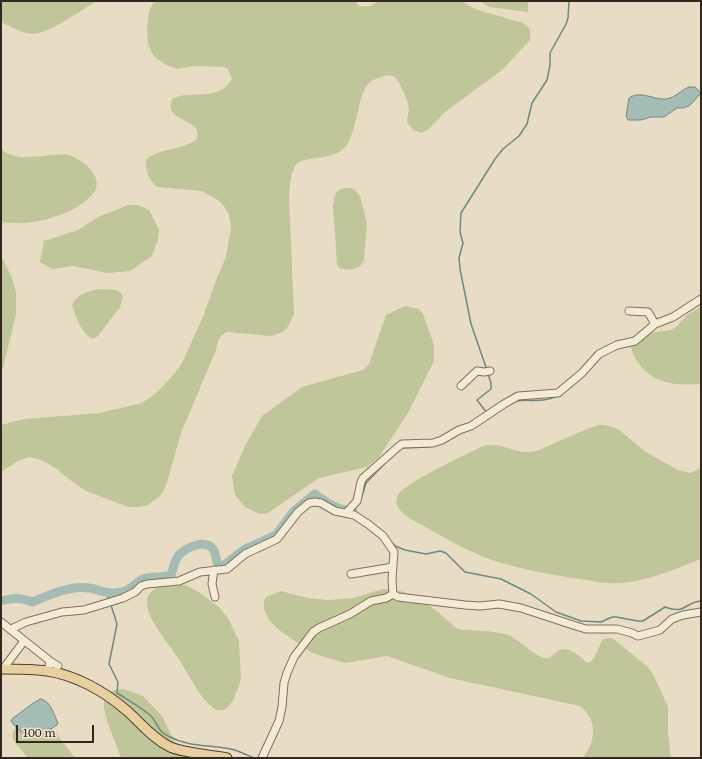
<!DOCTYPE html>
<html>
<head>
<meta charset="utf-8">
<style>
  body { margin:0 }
  #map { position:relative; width:702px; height:759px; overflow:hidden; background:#e8ddc4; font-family:Literata,serif }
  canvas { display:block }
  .frame { position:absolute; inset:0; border:2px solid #33281f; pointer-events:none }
  .scale { position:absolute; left:16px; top:725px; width:78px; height:18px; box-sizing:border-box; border:2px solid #33281f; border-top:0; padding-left:5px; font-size:12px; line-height:14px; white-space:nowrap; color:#33281f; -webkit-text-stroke:3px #f1e7d3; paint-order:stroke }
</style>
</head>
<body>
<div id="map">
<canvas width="702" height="759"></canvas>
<div class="frame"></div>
<div class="scale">100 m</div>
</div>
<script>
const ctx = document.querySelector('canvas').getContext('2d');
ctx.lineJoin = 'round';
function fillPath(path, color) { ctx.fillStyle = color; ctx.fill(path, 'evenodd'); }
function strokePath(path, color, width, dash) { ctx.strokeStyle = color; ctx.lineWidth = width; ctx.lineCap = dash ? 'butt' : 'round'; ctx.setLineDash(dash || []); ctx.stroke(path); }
const green = new Path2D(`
  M1,1H97C83,9 48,34 33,34C22,33 11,27 1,22Z
  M154,1H355L359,6C365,7 373,7 377,1H462C476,12 495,14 512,20C517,21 522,22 526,25C531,30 531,34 530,40L502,70L445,112L430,128L422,133L413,130L407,122C407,118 408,114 409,110C409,105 406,98 404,93C398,81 396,71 381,77C377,78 373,80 370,82C357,93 358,132 345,147C332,162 303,154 295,166C290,175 290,187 289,196L294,314C288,328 286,333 270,336L228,332C218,335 218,342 216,350L181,433L166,486L160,496L148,505L139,507H128L86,491L74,483L58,470L47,463L38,459L29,457L18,461L1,472V425L25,419L99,413L142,403L155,394L168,381L181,365L203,317L216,280L226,257L231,228L229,215L224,206L218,200L202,191L157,187C149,180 145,170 146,160C160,147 182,151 197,139C203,117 163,123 172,99C189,89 219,103 232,79L228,69L224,67L195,66L177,69L166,65L155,57L152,53L148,44L147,30L149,11Z
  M480,1H528V12L489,7Z
  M1,148C12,162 37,156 53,155C57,155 63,154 68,155C84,159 108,180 91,196C84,203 73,210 63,214C41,222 24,225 1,222Z
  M345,188H350L355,190L360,196L367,223L364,260C360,270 349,271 339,268L337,264L333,206L335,194L340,189Z
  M128,205H138L149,210L159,229L158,240L152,256L130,271L108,273L73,266L52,269L40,262L44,241L78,230L98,217Z
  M1,255L12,278L16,292V314L3,368L1,371Z
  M100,289L117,290L121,293L123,297L120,307L98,336L93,339C82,334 75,316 72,305C76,294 89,291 100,289Z
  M405,306L419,309L423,314L434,345V361L408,413L379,457L367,467L319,478L268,513L260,514L245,507L235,495L232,476L246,444L262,416L302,387L363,370L369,364L386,315Z
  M701,307V384C676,386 652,384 637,361C633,355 631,350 631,343L648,333L671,330L676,327L688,314Z
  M599,425H605L618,429L646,452L678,470L691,473L701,468V559C672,570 640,585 608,583C601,583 594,581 587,580C556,576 525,570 495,561C470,553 445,538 422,525C413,520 390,510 398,495C406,482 465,455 481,447C499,440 512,453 529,452C537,452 546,447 553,444C568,437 583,430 599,425Z
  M173,582L185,585L199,592L219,607L228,618L239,641L241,679L234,699L228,707L224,710H216C199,698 191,678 180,661C171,647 159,633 151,618C149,613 146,605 147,600C149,588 164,584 173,582Z
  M383,589C414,589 434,608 455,627L458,629C472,631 495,630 508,635C520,640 533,655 544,658C553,660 556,649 563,649C571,648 582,658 587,663C596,661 598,647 603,639L612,638L648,667L654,676L668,707V732L671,758H583C596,740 598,721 580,706L450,678L387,656L345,663L312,653L279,630L269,620L264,609V601L266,597L281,591L308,598L328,600L353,598Z
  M121,689L130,691L143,696L162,716L183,758H121C118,749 114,740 111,731C105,715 95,692 121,689Z
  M49,724L75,758H28C21,748 5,738 17,726Z`);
const water = new Path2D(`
  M689,87H695L700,92V94C692,103 690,109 677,108L664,117H651L641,120H628L626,116L629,98C640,90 654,100 666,99C675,98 681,90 689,87Z
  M41,699C51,701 54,715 58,723L57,725L44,733L31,731L29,734C20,732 16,728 11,721L12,719L32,704Z`);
const stream = new Path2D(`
  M487,370L471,324L460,269L459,258L463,243L460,232L461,213L495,159L503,149L519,136L527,124L532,103L547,80L550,65V53L566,24L568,18L569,1
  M516,401C529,399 544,403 557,396
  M487,413L477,400L491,389V383L488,374
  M402,448L428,447L440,444
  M362,496L366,483L390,458
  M390,541L395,546L405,550L426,554L440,551L446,553L465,572L501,579L531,594L556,612L581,621L601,622L612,617H616L638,621H643L665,607C686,615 685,602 701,601
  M106,593L109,600
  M111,605L117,624L109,664L118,682L117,693C128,700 141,707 151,716C158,723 157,731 168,736C191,748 208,744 231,749C239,751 247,755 254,758`);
const river = new Path2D(`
  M1,601C12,598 21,597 32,602C50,595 70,585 89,588C98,589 106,594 116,593C130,592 133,584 143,579C152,576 162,578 171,575C173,569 175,559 179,555C187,547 205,539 213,549C217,554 215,562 219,566H223L245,549L276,535L294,511L315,494C327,503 337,510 353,511`);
const minor = new Path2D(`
  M629,311L648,312L655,324
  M461,386L477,371L484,372L490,371
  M346,513L357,501L361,482L363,478L398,447L402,444L433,443L442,440L459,430L471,426L504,404L518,396L558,393L582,373L599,354L617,345L635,341L655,324L673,317L701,299
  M214,570L212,584L215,597
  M351,574L393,567
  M1,622L50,661L48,671
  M11,629L26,622L62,612L84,610L123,598L135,592L141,586L147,584L179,581L200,572L227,569L245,554L277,539L298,512L309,503L315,502L321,503L335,511L354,515L368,524L383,536L394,552L392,579L393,594L398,597L465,605L480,606L499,604L521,608L576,626L586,629H617L632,633L638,636L660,630L672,619L683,615L701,612
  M50,661L58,666
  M3,669L24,641
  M262,758L279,721L282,707L284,683L287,673L294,657L313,632L319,628L350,614L371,601L386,598L393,594`);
const major = new Path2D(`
  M1,669C16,669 32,669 47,671C75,675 104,691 126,710C140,722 152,738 170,747C188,754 208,754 227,758`);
fillPath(green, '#c1c59a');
fillPath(water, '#a5bcb5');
strokePath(water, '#6e8981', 1);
strokePath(stream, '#6e8981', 1.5);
strokePath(river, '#a5bcb5', 9);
strokePath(minor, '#816f5d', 9);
strokePath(major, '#4f3e30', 11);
strokePath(minor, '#f4ebd6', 7);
strokePath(major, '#e7cfa0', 9);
</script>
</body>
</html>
